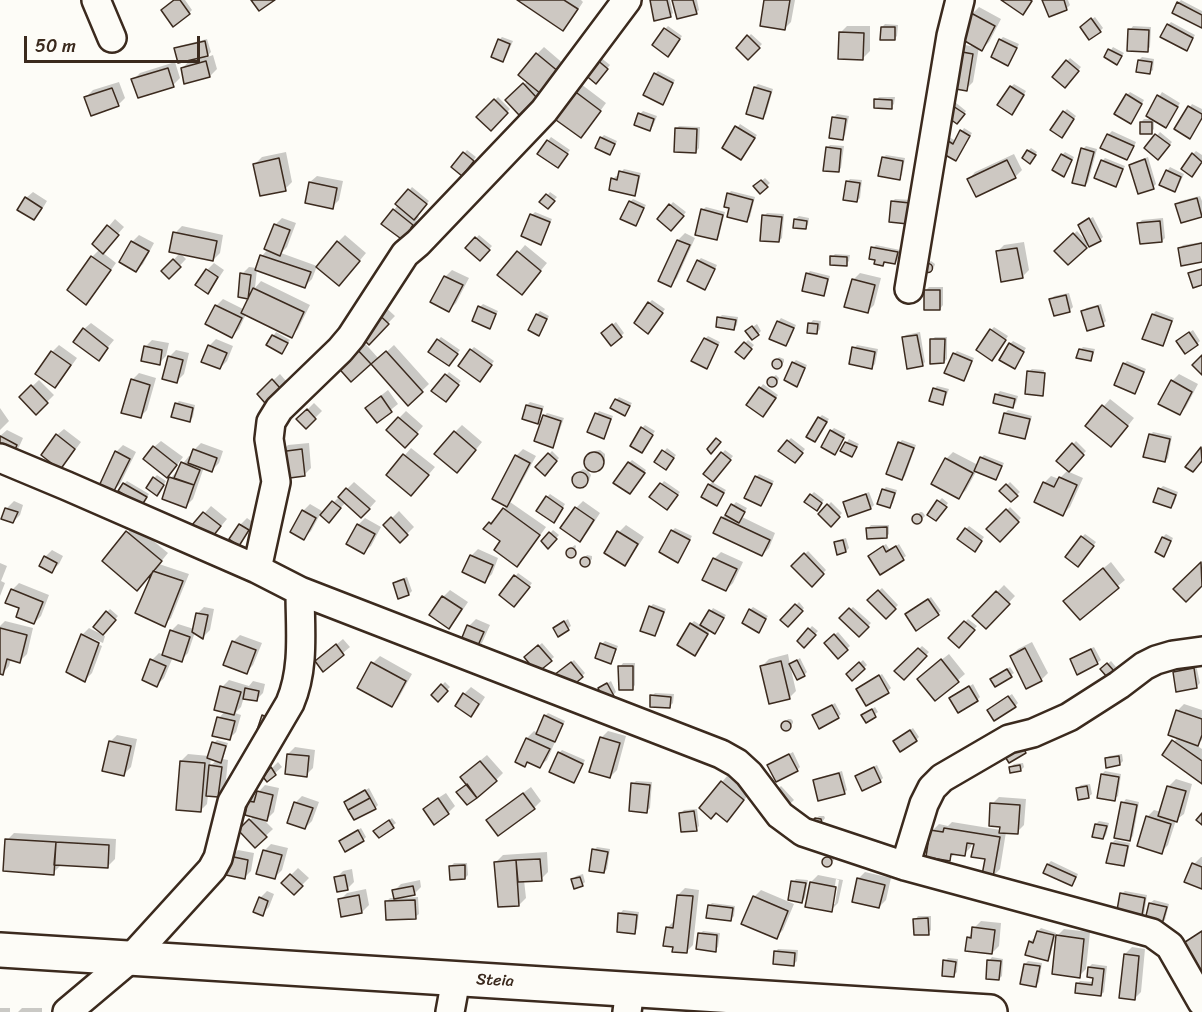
<!DOCTYPE html>
<html>
<head>
<meta charset="utf-8">
<style>
  body { margin:0 }
  #map { position:relative; width:1202px; height:1012px; overflow:hidden; background:#fdfcf7; font-family:Sriracha,sans-serif }
  canvas { display:block }
  .scale { position:absolute; left:24px; top:36px; width:176px; height:27px; box-sizing:border-box; border:3px solid #3b2a1e; border-top:0; padding-left:8px; font-size:18px; line-height:21px; white-space:nowrap; color:#3b2a1e; -webkit-text-stroke:4px #fdfcf7; paint-order:stroke }
</style>
</head>
<body>
<div id="map">
<canvas width="1202" height="1012"></canvas>
<div class="scale">50 m</div>
</div>
<script>
const ctx = document.querySelector('canvas').getContext('2d');
ctx.lineJoin = 'round';
function fillPath(path, color) { ctx.fillStyle = color; ctx.fill(path, 'evenodd'); }
function strokePath(path, color, width, dash) { ctx.strokeStyle = color; ctx.lineWidth = width; ctx.lineCap = dash ? 'butt' : 'round'; ctx.setLineDash(dash || []); ctx.stroke(path); }
function label(font, color, halo, rows, align = 'center') {
  ctx.font = font + ' Sriracha,sans-serif'; ctx.lineWidth = 4.5; ctx.setLineDash([]); ctx.textBaseline = 'middle'; ctx.strokeStyle = halo; ctx.fillStyle = color; for (const [text, x, y, turn = 0] of rows) {
    ctx.save(); ctx.translate(x, y); ctx.rotate((+turn || 0) * Math.PI / 180); ctx.textAlign = isNaN(turn) ? turn : align; if (halo) ctx.strokeText(text, 0, 0); ctx.fillText(text, 0, 0); ctx.restore();
  }
}
const shadow = new Path2D(`
  M175,0H185L192,10L189,13Z
  M520,0H581L583,2L570,22L563,29Z
  M651,0H670L673,13L670,16Z
  M674,0H697L699,10L696,13Z
  M765,0H795L791,22L784,29Z
  M1044,0H1068L1070,5L1067,8L1049,15Z
  M1181,0L1202,11V27L1178,3Z
  M979,7L1001,19L989,42L982,49L979,47L973,82L966,89L958,51L965,45L977,47L972,14Z
  M1095,17L1103,28L1100,31L1085,24Z
  M1171,22L1195,35L1187,49L1168,25Z
  M885,24L898,25L897,36L894,39L882,27Z
  M668,26L682,36L671,52L665,29Z
  M847,26H870V51L863,58L840,33Z
  M1133,26L1151,27L1150,47L1147,51L1130,30Z
  M751,34L762,44L748,58L738,48Z
  M502,37L513,41L506,57L503,60L499,40Z
  M1003,37L1019,44L1011,61L1008,64L1000,40Z
  M207,39L211,52L205,58L213,55L217,69L210,76L182,68L193,58L176,49L179,46Z
  M544,47L565,65L548,85L519,113L507,100L528,81L537,54Z
  M1113,47L1124,53L1117,63L1106,57Z
  M600,57L610,65L598,79L585,73Z
  M1142,57L1154,59L1153,70L1149,73L1139,60Z
  M1070,58L1081,67L1068,83L1067,61Z
  M175,62L180,78L173,85L133,80L140,73Z
  M658,71L675,80L665,100L662,103L655,74Z
  M577,81L606,103L587,129L551,115Z
  M119,82L125,98L118,105L86,97L93,90Z
  M758,84L773,89L766,114L762,117L755,87Z
  M1014,84L1026,91L1015,110L1011,87Z
  M1130,92L1144,100L1134,119L1127,95Z
  M1162,92L1180,103L1169,123L1154,119V129L1151,132L1141,122L1144,119H1154L1148,115Z
  M498,97L510,109L491,129L478,117Z
  M879,97H895L894,104L891,107L876,100Z
  M955,102L966,111L960,119L952,105Z
  M1192,104L1202,109V118L1176,129Z
  M1067,109L1076,116L1064,133V112Z
  M643,111L657,116L653,126L650,129L640,114Z
  M837,114L849,116L845,135L842,138L834,117Z
  M740,124L757,135L741,158L724,147Z
  M679,126L700,127L699,148L696,152L676,129Z
  M964,128L972,133L956,159L946,140L949,137L956,141Z
  M1112,131L1136,142L1130,156L1127,159L1102,148L1108,135Z
  M1160,132L1172,142L1161,155L1146,148Z
  M604,135L617,141L613,150L610,154L601,138Z
  M551,137L570,150L561,163L539,153Z
  M830,145L844,146L841,168L838,171L827,148Z
  M1086,146L1097,149L1088,182L1085,185L1083,149Z
  M1031,148L1037,152L1033,159L1028,151Z
  M467,150L476,157L465,171L453,167Z
  M1196,151L1202,155V161L1195,172L1193,154Z
  M286,152L292,182L285,189L255,164L262,157Z
  M1065,152L1074,157L1067,172L1064,175L1062,155Z
  M1014,154L1022,170L1015,177L969,179L975,172Z
  M886,155L905,158L902,175L899,178L883,158Z
  M1148,157L1156,184L1153,187L1131,165L1134,162Z
  M1105,158L1125,166L1118,182L1115,185L1102,161Z
  M1170,167L1184,174L1178,187L1175,190L1167,171Z
  M624,169L641,173L637,191L634,194L613,179L616,176L619,177L621,172Z
  M317,176L343,181L339,200L332,207L310,182Z
  M765,178L770,183L760,192L755,186Z
  M850,179L862,180L860,198L857,201L847,182Z
  M412,187L429,201L417,215L419,217L416,221L418,222L411,232L394,210Z
  M731,191L755,197L750,217L747,220L731,207L728,194Z
  M33,192L47,201L41,211L34,218L26,198Z
  M550,192L557,197L548,207L542,202Z
  M1200,196L1202,201V215L1182,221L1177,204L1180,201Z
  M633,199L646,205L638,221L635,224L630,202Z
  M895,199L912,200L911,219L892,202Z
  M673,202L686,212L674,226L659,218Z
  M706,207L725,212L719,236L716,239L702,210Z
  M535,212L552,219L543,240L540,243L532,215Z
  M767,213L784,214L782,238L779,241L764,216Z
  M799,216L809,218L808,225L805,228L795,219Z
  M1093,217L1103,237L1100,240L1089,244L1068,263L1056,251L1077,231L1088,243L1079,225Z
  M282,218L296,223L287,247L281,253L317,266L312,279L305,286L257,269L255,288L261,281L310,305L298,329L291,336L246,314L239,329L232,336L216,306L223,299L245,310L251,298L239,296L242,274L249,267L257,268L262,256L268,249L275,225Z
  M1163,218L1165,238L1162,241L1139,223L1142,220Z
  M115,219L124,227L102,252L116,263L93,296L86,303L92,257L100,249L94,244Z
  M182,226L223,235L220,253L213,260L175,233Z
  M685,233L695,238L677,278L670,285L678,240Z
  M139,235L154,243L143,264L136,271L132,242Z
  M345,235L366,253L346,277L338,242Z
  M479,235L492,246L480,259L467,248Z
  M1024,242L1029,270L1022,277L997,252L1004,245Z
  M1202,242V260L1180,248L1183,245Z
  M525,245L547,263L522,293L499,275Z
  M876,245L900,250L898,259L895,262L887,261L883,265L876,259L873,248Z
  M180,253L186,259L169,277L163,271Z
  M835,254L850,255L849,261L846,264L832,257Z
  M701,258L717,265L708,285L704,288L698,261Z
  M931,261L935,264L934,267L928,272L926,271L925,266Z
  M214,263L224,270L214,285L207,292V270Z
  M452,270L469,278L456,303L449,310L445,277Z
  M810,271L830,276L826,291L823,294L807,274Z
  M860,273L881,278L874,305L867,312L853,280Z
  M929,287H943V305L940,309L926,290Z
  M1069,293L1073,307L1070,310L1055,314L1051,300L1054,296Z
  M652,300L665,309L651,329L649,303Z
  M382,304L395,316L369,343Z
  M483,304L498,311L492,324L489,327L480,307Z
  M1101,304L1106,321L1103,324L1083,311L1086,308Z
  M540,311L549,316L542,331L539,334L537,314Z
  M1156,311L1174,318L1165,342L1162,345L1153,314Z
  M722,315L738,317L737,325L734,328L719,318Z
  M781,318L796,325L789,342L786,345L778,322Z
  M813,320L821,321L820,329L817,333L810,324Z
  M616,322L624,333L621,336L606,330Z
  M91,323L114,340L98,359L84,329Z
  M757,324L761,331L758,334L747,331Z
  M994,327L1008,336L995,356L991,330Z
  M1193,330L1200,341L1197,344L1181,338Z
  M276,332L290,340L282,352L268,344Z
  M920,332L925,362L922,365L903,338L906,335Z
  M708,336L720,342L709,364L706,367L705,339Z
  M441,337L460,350L452,361L438,340Z
  M935,337H947V359L944,362L931,340Z
  M216,339L233,346L227,361L220,368L209,346Z
  M361,339L379,359L394,345L429,384L409,403L371,362L352,380L336,363Z
  M152,340L169,343L166,356L159,363L145,347Z
  M748,340L754,345L744,357L737,352Z
  M1013,341L1026,348L1015,367L1010,344Z
  M59,345L77,358L62,379L55,386L52,352Z
  M857,345L878,349L875,364L872,367L854,348Z
  M474,347L494,361L483,377L471,350Z
  M1083,347L1095,349L1093,356L1090,359L1080,350Z
  M176,350L189,353L184,374L177,381L169,357Z
  M957,351L974,358L966,377L963,380L954,354Z
  M779,357L784,359V362L779,368H776L774,366V363Z
  M796,360L807,365L800,382L797,385L793,363Z
  M1127,361L1146,369L1137,390L1134,393L1124,364Z
  M1032,369L1044,370L1042,393H1044L1042,394L1028,372Z
  M449,372L461,381L448,397L434,390Z
  M139,373L156,378L147,410L140,417L132,380Z
  M280,374L286,381L265,401L259,394Z
  M1179,374L1198,384L1186,407L1180,414L1172,381Z
  M776,375L779,378L778,381L772,386L770,385L769,380Z
  M39,380L54,395L36,413L21,397Z
  M763,384L778,395L766,412L748,405Z
  M937,386L949,389L945,400L942,403L934,389Z
  M388,390L398,404L377,421L374,401Z
  M1000,391L1018,396L1016,403L1013,406L995,402L997,394Z
  M619,397L632,403L625,414L616,400Z
  M1110,399L1134,418L1118,438L1087,426Z
  M179,401L195,405L193,417L190,420L176,404Z
  M530,402L544,406L540,419L537,422L527,405Z
  M314,403L322,411L306,427L298,419Z
  M0,408L9,421L0,430Z
  M1008,410L1032,416L1027,435L1024,438L1005,413Z
  M406,411L423,426L412,439L399,418Z
  M599,411L613,416L606,434L603,437L596,414Z
  M547,413L564,418L555,443L552,446L544,416Z
  M822,415L829,419L815,440L819,418Z
  M462,425L482,442L464,464L455,432Z
  M645,425L655,431L644,448L642,428Z
  M834,428L846,434L838,450L835,453L831,431Z
  M64,429L81,442L67,461L60,468L57,435Z
  M7,430L23,438L19,447L12,454L0,436Z
  M1153,432L1172,436L1168,458L1165,461L1150,435Z
  M791,438L805,449L798,458L788,441Z
  M849,439L859,444L852,455L842,450Z
  M902,440L916,445L905,476L902,479L899,443Z
  M161,441L183,457L174,469L154,447Z
  M1076,441L1086,451L1067,471L1083,478L1070,507L1063,514L1044,483L1051,476L1059,479L1069,469L1059,460Z
  M201,443L223,451L219,463L212,470L204,467L193,499L186,506L171,478L189,456L192,457L194,450Z
  M309,443L311,468L304,475L281,452L288,445Z
  M123,445L136,452L120,484L113,491L116,452Z
  M411,448L435,467L418,487L388,475Z
  M667,448L676,455L669,465L656,462Z
  M523,449L536,456L513,498L510,502L546,527L524,558L517,565L490,523L497,516L498,517L507,505L494,498L517,455Z
  M600,450L605,454V461L597,470H591L586,466V460L594,451Z
  M725,450L733,456L716,477L705,474Z
  M552,451L559,458L545,474L537,467Z
  M953,452L978,465L981,458L984,455L1004,463L999,475L995,478L977,470L966,490L959,497L933,483L946,459Z
  M632,460L646,470L633,489L629,463Z
  M583,469L588,471L591,475L589,481L580,487L575,485L573,481L574,475Z
  M759,474L774,481L764,501L761,504L756,477Z
  M157,475L166,481L160,491L154,478Z
  M127,481L149,494L145,500L124,484Z
  M664,481L680,492L670,505L651,497Z
  M354,482L376,501L368,510L346,502L335,514H322Z
  M712,482L726,490L717,504L709,485Z
  M1010,482L1020,492L1011,500L1001,491Z
  M1163,486L1178,492L1174,504L1171,507L1160,489Z
  M886,487L897,490L893,503L890,506L883,490Z
  M814,492L824,500L819,506L811,495Z
  M869,492L874,505L871,508L844,503L848,500Z
  M550,494L565,504L557,518L547,497Z
  M942,498L948,503L939,516V501Z
  M14,501L23,505L20,515L13,522L3,518L7,508Z
  M583,501L600,513L587,533L580,540L576,508Z
  M736,502L747,508L742,517L775,533L769,548L762,555L722,518Z
  M831,502L842,513L831,525L820,514Z
  M310,504L322,511L311,531L304,538L303,511Z
  M211,506L227,519L217,531L194,525Z
  M1010,507L1021,518L1000,540L989,529Z
  M399,511L414,527L400,541L385,525Z
  M920,512H922L924,514L925,516L919,522H916L914,521V518Z
  M247,518L254,523L245,537L238,544L240,525Z
  M365,518L381,527L371,546L364,552L358,525Z
  M134,525L168,553L159,564L189,574L171,618L164,625L137,612L156,569L104,561Z
  M626,525L644,537L631,557L624,564L606,552L619,532Z
  M871,525H889V534L886,537L868,528Z
  M969,526L984,537L977,547L966,529Z
  M675,528L692,536L681,558L678,561L672,531Z
  M553,530L559,535L548,547L543,541Z
  M1085,534L1096,542L1081,562L1082,537Z
  M1166,534L1173,538L1167,552L1164,555L1163,537Z
  M846,538L849,548L846,551L835,543L838,540Z
  M886,544L890,550L899,544L906,556L881,573L873,553Z
  M575,545L576,546L574,555L571,556L569,555L568,550Z
  M478,549L498,558L492,574L485,581L471,556Z
  M52,550L63,556L59,564L52,571L45,557Z
  M808,551L826,570L812,585L793,566Z
  M721,552L743,562L733,583L726,590L704,579L714,559Z
  M587,555L592,556V559L587,565H584L582,564V561Z
  M1111,562L1125,580L1080,618L1072,594Z
  M0,563L7,566L1,581L5,583L0,596Z
  M518,573L532,583L517,602L501,595Z
  M407,577L412,591L409,594L394,583L398,580Z
  M19,583L49,595L41,616L34,623L21,608L12,590Z
  M1004,585L1015,596L986,627L974,616Z
  M882,588L898,605L886,617L869,600Z
  M450,590L468,602L456,620L449,627L431,615L443,597Z
  M931,597L941,611L938,614L910,612Z
  M799,602L804,608L788,625L782,620Z
  M653,604L666,609L658,631L655,634L650,607Z
  M204,607L214,609L210,630L203,637L195,632L188,653L181,660L173,657L164,678L157,685L152,660L159,653L164,655L171,631L178,624L194,629L197,614Z
  M753,607L768,616L759,631L750,610Z
  M853,607L871,623L859,635L842,618Z
  M713,608L726,615L718,629H711L695,654L691,624L694,621L702,626Z
  M110,609L118,616L106,630L107,612Z
  M476,619L490,625L482,643L475,650L461,644L469,626Z
  M568,619L571,626L559,635L558,625Z
  M968,619L977,626L959,646L950,638Z
  M5,621L33,628L27,654L20,661L11,659L9,666L3,673L0,672V626Z
  M812,626L818,631L804,646L799,641Z
  M89,628L105,636L103,643L83,634V637L102,646L92,673L85,680L82,635Z
  M838,632L850,646L838,657L826,643Z
  M240,635L262,643L253,665L246,672L233,642Z
  M343,639L350,647L323,670L324,655Z
  M605,641L618,646L613,659L610,662L602,644Z
  M1032,642L1048,673L1041,680L1011,656L1018,649Z
  M542,643L554,657L538,671L526,657Z
  M922,646L929,652L904,678L897,671Z
  M1094,647L1101,660L1097,663L1078,673L1071,659L1075,656Z
  M788,654L790,665L800,658L807,672L804,675L790,665L796,691L789,698L762,666L769,659Z
  M949,654L965,674L936,699L926,672Z
  M380,656L412,674L398,699L392,705L373,663Z
  M574,660L585,673L582,676L559,672Z
  M863,660L867,665L852,679L848,674Z
  M1111,661L1116,667L1107,674L1102,669Z
  M623,663H635V685L632,689L620,667Z
  M1196,665L1200,683L1197,686L1174,672L1177,669Z
  M1010,667L1014,673L996,685L995,676Z
  M882,674L891,688L888,691L858,689Z
  M229,680L249,686L253,681L265,684L263,693L256,700L244,697L241,707L235,713L241,715L236,732L229,739L219,718L225,711L222,687Z
  M611,681L616,692L613,695L600,688Z
  M445,682L450,687L438,699L433,695Z
  M973,684L980,697L977,700L951,698Z
  M471,687L485,697L478,708L471,715L464,694Z
  M655,693L674,694L673,703L670,706L652,696Z
  M1012,694L1018,703L1015,706L992,707Z
  M835,703L841,714L838,717L814,716Z
  M1184,704L1202,710V740L1196,745L1202,749V782L1164,755L1178,737L1177,711Z
  M875,707L878,712L866,721L863,715Z
  M548,713L565,721L557,738L554,741L555,742L547,760L540,766L529,761L525,765L517,761L527,738L534,731L538,733L545,716Z
  M788,719H791L793,721V723L788,729L785,730L783,728V725Z
  M913,728L919,737L916,740L898,738Z
  M608,731L626,736L617,770L610,777L601,738Z
  M117,735L137,739L131,767L124,774L110,742Z
  M217,740L228,743L223,759L228,760L225,789L218,796L208,795L207,804L200,811L181,761L188,754L209,756L214,743ZM211,758L217,760L210,766Z
  M295,747L315,750L313,768L306,775L288,754Z
  M562,750L585,760L577,778L574,781L559,753Z
  M793,752L800,767L797,770L772,763Z
  M1122,754L1123,761L1120,764L1106,759L1109,756Z
  M487,755L503,773L496,780L458,792L468,783L469,770Z
  M278,762L282,767L267,780L272,768Z
  M1023,763L1024,767L1021,770L1011,767L1014,764Z
  M877,765L883,778L880,781L857,776L860,773Z
  M842,771L847,790L844,793L814,781L817,778Z
  M1105,771L1121,774L1118,796L1114,799L1102,774Z
  M728,775L750,793L733,813L722,782Z
  M1176,779L1192,784L1184,814L1176,820L1168,845L1161,852L1147,817L1154,810L1161,812L1169,786Z
  M636,781L652,782L650,808L647,811L633,784Z
  M1090,784L1092,794L1088,797L1078,788L1081,785Z
  M265,785L279,788L274,812L267,819L262,818L273,829L255,846L240,830L254,816L249,802Z
  M781,786L794,800L782,811L770,796Z
  M531,787L541,801L534,808L498,834L495,814Z
  M369,788L378,805L375,808L349,800Z
  M446,793L455,806L448,813L425,809L432,802Z
  M302,796L319,802L312,821L305,828L295,803Z
  M999,797L1026,799L1024,825L1017,832H1006L1000,869L993,876L987,858L975,843H972L971,847L964,854L956,853L949,859L932,831L939,824L948,826L952,822L1001,830L992,804Z
  M1126,799L1139,802L1133,836L1130,839L1123,803Z
  M697,809L699,826L696,829L681,813L684,810Z
  M819,816H824L825,818L820,825L814,821Z
  M392,818L396,823L379,836L378,828Z
  M1099,821L1109,823L1106,835L1103,838L1096,824Z
  M361,828L366,837L363,840L344,838Z
  M14,833L116,839L115,859L108,866L60,864V866L53,873L7,840Z
  M1115,840L1130,843L1126,862L1123,865L1112,843Z
  M271,844L288,848L282,870L275,877L264,851Z
  M597,847L610,849L607,869L604,872L594,850Z
  M238,850L254,853L251,871L244,878L231,857Z
  M547,852L548,872L541,879L524,880L526,898L519,905L496,862L503,855Z
  M829,855H832L834,857V860L828,866H826L824,864L823,861Z
  M1201,857H1202V888L1194,864Z
  M1051,861L1078,874L1075,881L1072,884L1048,864Z
  M454,863H467L468,875L465,878L451,866Z
  M298,868L309,878L294,893L283,883Z
  M352,869L354,882L347,889L336,878L343,871Z
  M865,872L891,878L886,900L879,907L858,879Z
  M583,874L585,882L582,885L573,880L576,876Z
  M818,875L843,880L838,903L831,910L811,882ZM836,879L839,880L835,904H832Z
  M796,879L808,880L805,898L802,901L793,882Z
  M420,880L421,887L414,894L401,896V898L418,897L419,914L415,917L387,901L390,898H395L394,891L401,884Z
  M685,888L699,890L693,945L686,952L667,928L674,921L678,895Z
  M366,889L369,905L362,912L340,900L347,893Z
  M761,890L794,904L783,930L776,937L754,897Z
  M267,891L274,894L269,907L262,914L260,898Z
  M1125,891L1147,895L1144,916L1141,919L1121,894Z
  M1154,900L1169,904L1165,920L1162,923L1150,903Z
  M712,903L735,906L734,916L731,919L709,906Z
  M623,910L639,912L637,929L634,932L620,914Z
  M918,916H931V930L928,933L915,920Z
  M981,921L1001,923L999,946L992,953L968,938L973,932L974,928Z
  M1041,928L1056,933L1050,957L1047,960L1030,942L1033,939L1036,940L1038,931Z
  M1064,929L1090,932L1086,969L1079,976L1056,937Z
  M703,931L720,933L718,947L715,950L700,934Z
  M1132,947L1145,949L1141,992L1134,999L1125,954Z
  M778,949L798,950L797,961L794,964L775,952Z
  M992,957L1003,959L1002,976L999,979L989,961Z
  M948,958L958,959L957,972L953,976L945,961Z
  M1028,961L1042,963L1039,982L1036,985L1025,964Z
  M1092,964L1107,966L1104,992L1101,995L1077,984L1080,981L1094,982V976L1089,967Z
  M0,1008H10V1012H0Z
  M22,1008H42V1012H18Z`);
const building = new Path2D(`
  M174,0H180L190,14L173,27L161,10Z
  M251,0H275L259,11Z
  M517,0H564L578,9L563,31Z
  M650,0H667L671,17L654,21Z
  M672,0H693L697,14L677,19Z
  M764,0H790L785,30L760,26Z
  M1001,0H1030L1032,1L1023,15Z
  M1042,0H1064L1067,10L1049,17Z
  M1177,2L1202,15V28L1172,13Z
  M971,13L995,26L982,51L958,37Z
  M1091,18L1101,32L1089,40L1080,27Z
  M1167,24L1193,38L1187,51L1160,37Z
  M881,27H895V40H880Z
  M664,28L680,39L668,57L652,45Z
  M1128,29L1149,30L1148,52L1127,51Z
  M839,32L864,33L863,60L838,59Z
  M747,35L760,48L748,60L736,48Z
  M498,39L510,44L503,62L491,57Z
  M999,39L1017,48L1008,66L991,57Z
  M205,41L208,56L178,63L174,48Z
  M1108,49L1122,56L1117,65L1104,57Z
  M957,51L973,54L967,91L950,88Z
  M536,53L559,72L541,94L518,75Z
  M596,59L608,69L596,84L583,73Z
  M1066,60L1079,71L1065,88L1052,77Z
  M1138,60L1152,62L1150,74L1136,72Z
  M206,61L210,77L184,84L181,68Z
  M168,68L174,87L138,98L131,79Z
  M654,73L673,83L663,105L643,95Z
  M523,83L537,98L519,115L505,100Z
  M1010,86L1024,95L1012,115L997,105Z
  M569,87L601,111L581,138L549,115Z
  M754,87L771,92L763,119L746,114Z
  M112,88L119,106L91,116L84,97Z
  M1126,94L1142,104L1131,124L1114,114Z
  M1157,95L1178,107L1166,128L1146,116Z
  M494,99L508,113L491,131L476,117Z
  M874,99L892,100V109L874,108Z
  M950,104L965,114L957,124L943,114Z
  M1188,106L1202,114V118L1190,139L1174,129Z
  M1063,111L1074,119L1062,138L1050,130Z
  M638,113L654,119L650,131L634,125Z
  M832,117L846,119L843,140L829,138Z
  M1140,122H1152V134H1140Z
  M735,126L755,138L741,160L722,148Z
  M675,128L697,129L696,153L674,152Z
  M960,130L970,136L956,161L938,151L945,139L953,144Z
  M1107,134L1134,146L1127,160L1100,148Z
  M1155,134L1170,145L1158,160L1144,148Z
  M600,137L615,144L610,155L595,148Z
  M547,140L568,154L558,168L537,154Z
  M826,147L841,149L839,172L823,171Z
  M1081,148L1094,152L1085,186L1072,183Z
  M1027,150L1036,155L1030,164L1022,158Z
  M463,152L474,161L462,176L451,167Z
  M1192,153L1202,162L1192,177L1181,169Z
  M1061,154L1072,160L1064,177L1052,170Z
  M882,157L903,161L900,180L878,176Z
  M279,158L286,191L260,196L253,164Z
  M1145,159L1154,189L1138,194L1129,165Z
  M1007,160L1016,178L976,197L967,179Z
  M1101,160L1123,169L1116,187L1094,178Z
  M1166,170L1181,177L1175,192L1159,185Z
  M619,171L639,176L635,196L609,190L611,178L617,180Z
  M761,180L768,187L760,194L753,186Z
  M846,181L860,183L857,202L843,200Z
  M309,182L337,188L333,209L305,203Z
  M408,189L427,204L414,220L395,204Z
  M727,193L753,200L747,222L727,217L729,208L724,207Z
  M546,194L555,201L548,209L539,202Z
  M25,197L42,208L34,220L17,210Z
  M1197,198L1202,217L1181,223L1175,204Z
  M629,201L644,208L636,226L620,219Z
  M891,201L910,203L908,224L889,222Z
  M669,204L684,216L671,231L657,219Z
  M393,209L413,225L411,228L413,230L404,241L381,224Z
  M701,209L723,215L717,240L695,235Z
  M530,214L550,222L541,245L521,236Z
  M762,215L782,217L779,242L760,241Z
  M1089,218L1101,241L1089,247L1078,225Z
  M794,219L807,221L806,229L793,228Z
  M1160,221L1162,242L1140,244L1137,223Z
  M274,224L290,230L280,256L264,249Z
  M107,225L119,235L103,254L92,244Z
  M173,232L217,241L213,261L169,252Z
  M1073,233L1087,248L1068,265L1054,251Z
  M475,237L490,250L480,261L465,248Z
  M677,240L690,245L671,287L658,281Z
  M131,241L149,251L136,272L119,262Z
  M337,241L360,261L339,286L316,267Z
  M1202,243V262L1181,266L1178,248Z
  M871,247L898,252L895,264L884,262L883,266L874,264L875,260L869,259Z
  M1017,248L1023,278L1001,282L996,251Z
  M517,251L541,271L522,295L497,275Z
  M260,255L311,272L305,288L255,270Z
  M91,256L111,270L86,305L67,290Z
  M830,256L847,257V266L830,265Z
  M173,259L181,267L169,279L161,271Z
  M697,260L715,269L705,290L687,281Z
  M923.5 268a4.5 4.5 0 1 1 9 0a4.5 4.5 0 1 1-9 0Z
  M206,269L218,277L208,294L195,285Z
  M1202,269V285L1193,288L1188,273Z
  M240,273L251,275L248,299L238,297Z
  M806,273L828,279L824,296L802,291Z
  M444,276L463,285L449,312L430,302Z
  M852,279L875,285L868,313L844,307Z
  M253,288L304,312L292,338L241,313Z
  M924,290H940V310H924Z
  M1066,295L1070,312L1054,316L1049,299Z
  M648,302L663,313L648,334L634,323Z
  M215,305L242,318L232,338L205,324Z
  M478,306L496,314L490,329L472,321Z
  M1098,306L1104,326L1087,331L1081,311Z
  M374,310L389,324L369,345L355,331Z
  M536,314L547,319L539,336L528,330Z
  M1152,314L1172,321L1163,346L1142,339Z
  M717,317L736,320L734,330L716,327Z
  M777,321L794,328L786,346L769,339Z
  M808,323L818,324L817,334L807,333Z
  M612,324L622,337L611,346L601,333Z
  M752,326L759,335L752,340L745,331Z
  M83,328L108,348L99,361L73,342Z
  M990,329L1006,340L992,361L976,350Z
  M1189,332L1198,345L1185,354L1176,341Z
  M272,335L288,343L282,354L266,345Z
  M917,335L923,366L907,369L902,337Z
  M704,338L718,345L707,369L691,361Z
  M437,339L458,354L449,366L428,352Z
  M930,339H945L944,363L930,364Z
  M744,342L752,349L744,359L735,352Z
  M1009,343L1024,352L1015,369L999,360Z
  M208,345L227,353L220,369L201,362Z
  M353,345L371,364L351,382L334,363Z
  M144,346L162,350L160,365L141,361Z
  M852,347L875,352L872,369L849,364Z
  M470,349L492,365L480,382L458,366Z
  M1079,349L1093,352L1091,361L1076,358Z
  M51,351L71,365L55,388L35,374Z
  M386,351L423,392L408,406L371,364Z
  M953,353L972,361L964,381L944,373Z
  M1202,355V375L1192,365Z
  M168,356L183,360L177,383L162,379Z
  M772 364a5 5 0 1 1 10 0a5 5 0 1 1-10 0Z
  M792,362L805,368L797,387L784,380Z
  M1123,363L1144,372L1135,394L1114,385Z
  M1027,371L1045,373L1043,396L1025,394Z
  M445,374L459,385L446,402L431,391Z
  M767 382a5 5 0 1 1 10 0a5 5 0 1 1-10 0Z
  M131,379L150,385L141,418L121,413Z
  M272,379L280,388L265,403L257,394Z
  M1171,380L1192,392L1180,415L1158,404Z
  M31,385L48,403L36,415L19,397Z
  M759,387L776,398L763,417L746,405Z
  M933,388L946,392L943,405L929,401Z
  M995,394L1015,399L1013,408L993,403Z
  M381,396L392,412L377,423L365,408Z
  M615,399L630,406L625,416L610,408Z
  M175,403L193,408L190,422L171,417Z
  M526,405L542,409L538,424L522,419Z
  M1102,405L1128,426L1111,447L1085,426Z
  M307,409L316,419L306,429L296,419Z
  M595,413L611,419L604,439L587,432Z
  M1004,413L1030,419L1025,439L999,433Z
  M543,415L561,421L553,448L534,441Z
  M398,417L418,434L405,448L386,430Z
  M818,417L827,422L815,442L806,437Z
  M641,427L653,435L642,453L630,446Z
  M830,430L844,438L835,455L821,447Z
  M454,431L476,450L457,473L434,454Z
  M56,434L75,449L60,470L41,455Z
  M1149,434L1170,439L1165,462L1143,457Z
  M0,436L17,445L12,456L0,450Z
  M716,438L721,442L711,454L707,449Z
  M787,440L803,453L795,463L778,451Z
  M845,442L857,447L852,457L840,451Z
  M898,442L914,448L902,480L886,474Z
  M1072,443L1084,455L1069,472L1056,461Z
  M153,446L177,465L167,478L143,459Z
  M1201,447L1202,461L1193,472L1185,467Z
  M193,449L217,458L212,472L188,463Z
  M302,449L305,476L282,479L279,452Z
  M662,450L674,458L666,470L654,462Z
  M115,451L130,459L113,493L99,486Z
  M721,452L731,460L713,482L703,474Z
  M584 462a10 10 0 1 1 20 0a10 10 0 1 1-20 0Z
  M548,453L557,461L545,476L535,467Z
  M403,454L429,475L411,496L386,475Z
  M515,455L530,463L507,507L492,499Z
  M980,457L1002,466L996,480L974,471Z
  M945,458L973,473L959,499L931,484Z
  M181,462L200,470L194,485L174,478Z
  M628,462L645,473L630,494L613,483Z
  M572 480a8 8 0 1 1 16 0a8 8 0 1 1-16 0Z
  M755,476L772,484L761,506L744,498Z
  M153,477L164,485L157,496L146,488Z
  M169,477L194,485L186,508L162,499Z
  M1059,477L1077,485L1063,516L1034,502L1043,482L1054,487Z
  M123,483L147,497L142,505L118,491Z
  M660,483L678,495L667,510L649,497Z
  M708,484L724,493L717,506L701,497Z
  M1006,484L1018,496L1011,502L999,491Z
  M346,488L370,509L361,518L338,497Z
  M1158,488L1176,495L1171,508L1153,502Z
  M882,489L895,493L890,508L877,504Z
  M810,494L822,503L817,511L804,502Z
  M866,494L871,509L848,517L843,502Z
  M546,496L563,508L554,523L536,511Z
  M937,500L947,507L936,521L927,515Z
  M332,501L341,508L329,523L320,515Z
  M731,504L745,512L739,523L725,515Z
  M827,504L840,517L831,527L818,514Z
  M575,507L594,520L580,542L560,528Z
  M5,508L18,512L13,523L1,519Z
  M503,508L540,535L517,567L494,550L500,541L483,529L489,522L491,524Z
  M1006,509L1019,522L1000,542L986,529Z
  M302,510L316,518L304,540L290,532Z
  M203,512L221,526L210,540L192,525Z
  M912 519a5 5 0 1 1 10 0a5 5 0 1 1-10 0Z
  M391,517L408,535L400,543L383,525Z
  M721,517L770,540L762,556L713,533Z
  M239,524L249,530L239,546L229,539Z
  M357,524L375,534L364,554L346,544Z
  M887,527V538L867,539L866,528Z
  M965,528L982,541L975,552L957,539Z
  M671,530L690,540L678,563L659,552Z
  M126,531L162,561L137,591L102,561Z
  M617,531L638,544L625,566L604,553Z
  M549,532L557,539L548,549L541,541Z
  M1081,536L1094,546L1078,567L1065,557Z
  M1162,537L1171,541L1164,557L1155,552Z
  M843,540L846,552L837,555L834,542Z
  M883,546L886,552L896,546L904,560L880,575L868,556Z
  M566 553a5 5 0 1 1 10 0a5 5 0 1 1-10 0Z
  M804,553L824,574L812,587L791,566Z
  M470,555L493,565L485,583L462,572Z
  M44,556L57,563L52,573L39,566Z
  M580 562a5 5 0 1 1 10 0a5 5 0 1 1-10 0Z
  M713,558L737,569L726,591L702,580Z
  M1201,562L1202,586L1186,602L1173,589Z
  M1103,568L1119,588L1080,620L1063,601Z
  M153,571L183,581L165,627L135,613Z
  M514,575L530,587L514,607L499,595Z
  M404,579L409,595L398,599L393,583Z
  M11,589L43,602L34,624L16,617L19,608L5,603Z
  M878,590L896,609L886,619L867,600Z
  M996,591L1010,604L986,629L972,616Z
  M442,596L462,609L449,629L429,615Z
  M928,599L939,615L916,631L905,614Z
  M795,604L803,611L788,627L780,620Z
  M649,606L664,612L655,636L640,631Z
  M849,608L869,627L859,637L839,618Z
  M749,609L766,619L759,633L742,623Z
  M709,610L724,618L715,634L700,625Z
  M106,611L116,620L103,635L93,627Z
  M196,613L208,615L203,639L192,632Z
  M564,621L569,630L558,637L553,628Z
  M964,621L975,630L959,648L948,638Z
  M690,623L708,634L695,656L677,645Z
  M467,625L484,632L475,652L459,645Z
  M0,628L27,635L20,663L7,659L3,675L0,674Z
  M808,628L816,635L804,648L797,641Z
  M170,630L190,637L182,662L162,655Z
  M81,634L99,643L85,682L66,672Z
  M834,634L848,650L838,659L824,643Z
  M232,641L256,650L247,674L223,665Z
  M600,643L616,649L611,664L595,658Z
  M336,644L344,655L323,672L315,661Z
  M538,645L552,661L537,673L524,657Z
  M918,648L927,656L904,680L894,671Z
  M1025,648L1042,681L1026,689L1010,656Z
  M1091,649L1098,664L1077,675L1070,659Z
  M150,659L166,666L157,687L142,680Z
  M941,659L959,682L935,701L917,679Z
  M797,660L805,676L797,680L789,664Z
  M781,661L790,699L769,704L760,666Z
  M371,662L406,681L392,707L357,688Z
  M571,662L583,677L566,691L554,675Z
  M859,662L865,669L852,681L846,674Z
  M1107,663L1114,671L1107,677L1100,669Z
  M618,666H633V690H619Z
  M1194,668L1197,688L1176,692L1173,672Z
  M1007,669L1012,677L995,687L990,679Z
  M879,675L889,693L866,706L856,689Z
  M607,683L614,696L604,701L598,688Z
  M441,684L448,691L438,702L431,695Z
  M220,686L241,692L234,715L214,710Z
  M969,686L978,701L958,713L949,698Z
  M245,688L259,691L257,701L243,699Z
  M463,693L479,704L471,717L455,706Z
  M650,695L671,697L670,708L650,707Z
  M1008,696L1016,707L994,721L987,710Z
  M832,705L839,718L819,729L812,715Z
  M872,709L876,717L866,723L861,715Z
  M1176,710L1202,719V735L1198,746L1168,735Z
  M262,715L271,719L264,739L255,736Z
  M544,715L563,724L555,742L536,734Z
  M217,717L235,721L230,740L212,736Z
  M781 726a5 5 0 1 1 10 0a5 5 0 1 1-10 0Z
  M910,730L917,741L900,752L893,741Z
  M600,737L620,743L610,778L589,772Z
  M526,738L550,749L540,768L527,762L525,767L515,762Z
  M1172,740L1202,761V784L1162,755Z
  M109,741L131,746L124,776L102,771Z
  M212,742L226,746L221,763L207,758Z
  M1022,745L1026,753L1009,763L1004,755Z
  M558,752L583,764L574,783L549,772Z
  M287,754L309,756L307,777L285,774Z
  M789,754L798,771L776,782L767,765Z
  M1119,756L1120,765L1106,768L1105,758Z
  M180,761L205,763L201,812L176,810Z
  M480,761L497,781L477,798L460,777Z
  M209,765L222,767L218,797L206,796Z
  M1020,765L1021,771L1010,773L1009,767Z
  M271,767L276,775L267,782L263,777Z
  M874,767L881,782L862,791L855,776Z
  M839,773L845,794L818,801L813,780Z
  M1101,774L1119,777L1115,801L1097,798Z
  M721,781L744,800L727,822L716,813L711,819L699,808Z
  M631,783L650,785L647,813L629,811Z
  M467,784L477,798L467,805L456,792Z
  M1087,786L1089,798L1078,800L1076,788Z
  M1167,786L1186,791L1177,822L1158,816Z
  M365,790L370,798L348,810L344,802Z
  M257,791L273,795L267,821L245,815L248,801L254,802Z
  M523,793L535,809L498,836L486,820Z
  M370,798L376,809L354,820L348,810Z
  M438,798L449,814L434,825L423,809Z
  M294,802L313,808L305,829L287,823Z
  M1121,802L1137,805L1130,841L1114,838Z
  M990,803L1020,805L1018,834L999,833L1000,827L989,826Z
  M694,811L697,831L681,832L679,813Z
  M1202,813V825L1196,820Z
  M1146,816L1171,824L1162,854L1137,846Z
  M815,818L821,819L822,824L812,821Z
  M249,819L267,837L255,848L238,830Z
  M389,820L394,828L379,838L373,831Z
  M1095,824L1107,826L1103,839L1092,837Z
  M944,828L1000,837L993,877L982,875L985,859L971,857L974,844L967,843L965,856L951,854L950,861L926,857L930,830L943,832Z
  M358,830L364,841L345,852L339,841Z
  M5,839L56,842L54,875L3,871Z
  M56,842L109,845L108,868L54,865Z
  M1111,843L1128,846L1124,866L1106,863Z
  M592,849L608,852L604,873L589,871Z
  M263,850L282,855L275,879L256,874Z
  M229,856L248,860L245,879L226,875Z
  M822 862a5 5 0 1 1 10 0a5 5 0 1 1-10 0Z
  M540,859L542,881L518,882L516,860Z
  M516,860L519,906L498,907L494,862Z
  M1192,863L1202,867V889L1184,882Z
  M1047,864L1076,877L1072,886L1043,873Z
  M465,865V879L450,880L449,866Z
  M290,874L303,886L294,895L281,883Z
  M345,875L348,890L337,892L334,877Z
  M580,877L583,886L574,889L571,879Z
  M857,878L885,885L879,908L852,902Z
  M791,881L806,883L802,903L788,900Z
  M810,882L836,887L832,912L805,907Z
  M413,886L415,895L394,899L392,890Z
  M1120,893L1145,898L1141,921L1116,916Z
  M359,895L362,913L341,917L338,899Z
  M677,895L693,896L687,953L672,952L673,947L663,946L666,927L673,928Z
  M753,896L788,911L777,939L741,924Z
  M259,897L268,901L263,916L253,912Z
  M415,900L416,919L386,920L385,901Z
  M1149,903L1167,907L1162,924L1145,920Z
  M708,905L733,908L731,921L706,918Z
  M618,913L637,915L635,934L617,932Z
  M928,918L929,935H914L913,919Z
  M972,927L995,930L992,954L965,951L967,937L971,938Z
  M1037,931L1054,935L1048,961L1025,955L1029,941L1033,943Z
  M1202,931V993L1182,944Z
  M698,933L717,935L716,952L696,949Z
  M1056,935L1084,939L1080,978L1052,974Z
  M774,951L795,953L794,966L773,964Z
  M1124,954L1139,956L1135,1000L1119,998Z
  M943,960L956,962L954,977L942,976Z
  M987,960L1001,961L999,980L986,979Z
  M1024,964L1040,966L1036,987L1020,984Z
  M1088,967L1104,969L1101,996L1075,993L1076,983L1092,985L1093,978L1087,977Z`);
const minor = new Path2D(`
  M96,0L112,38
  M909,289L951,36L960,0
  M0,458L67,486L257,569L300,591L721,754L737,763L749,774L780,815L803,832L905,866L1152,933L1170,946L1202,1002
  M257,569L276,482L269,439L271,422L279,409L340,350L351,337L405,254L418,243L544,111L627,0
  M905,866L924,804L932,788L942,778L1009,739L1033,733L1069,717L1119,685L1144,666L1156,660L1173,655L1202,651
  M67,1012L130,959L212,869L218,858L232,802L290,703C305,668 300,628 300,591
  M450,1012L456,979
  M627,1012L630,989`);
const primary = new Path2D(`
  M0,950L990,1012`);
const streetNames = [
  ["Steia",495,981,3]
];
fillPath(shadow, '#0003');
fillPath(building, '#cdc8c2');
strokePath(building, '#3b2a1e', 1.5);
strokePath(minor, '#3b2a1e', 32);
strokePath(primary, '#3b2a1e', 38);
strokePath(minor, '#fdfcf7', 27);
strokePath(primary, '#fdfcf7', 33);
label('16px', '#3b2a1e', '#fdfcf7', streetNames);
</script>
</body>
</html>
